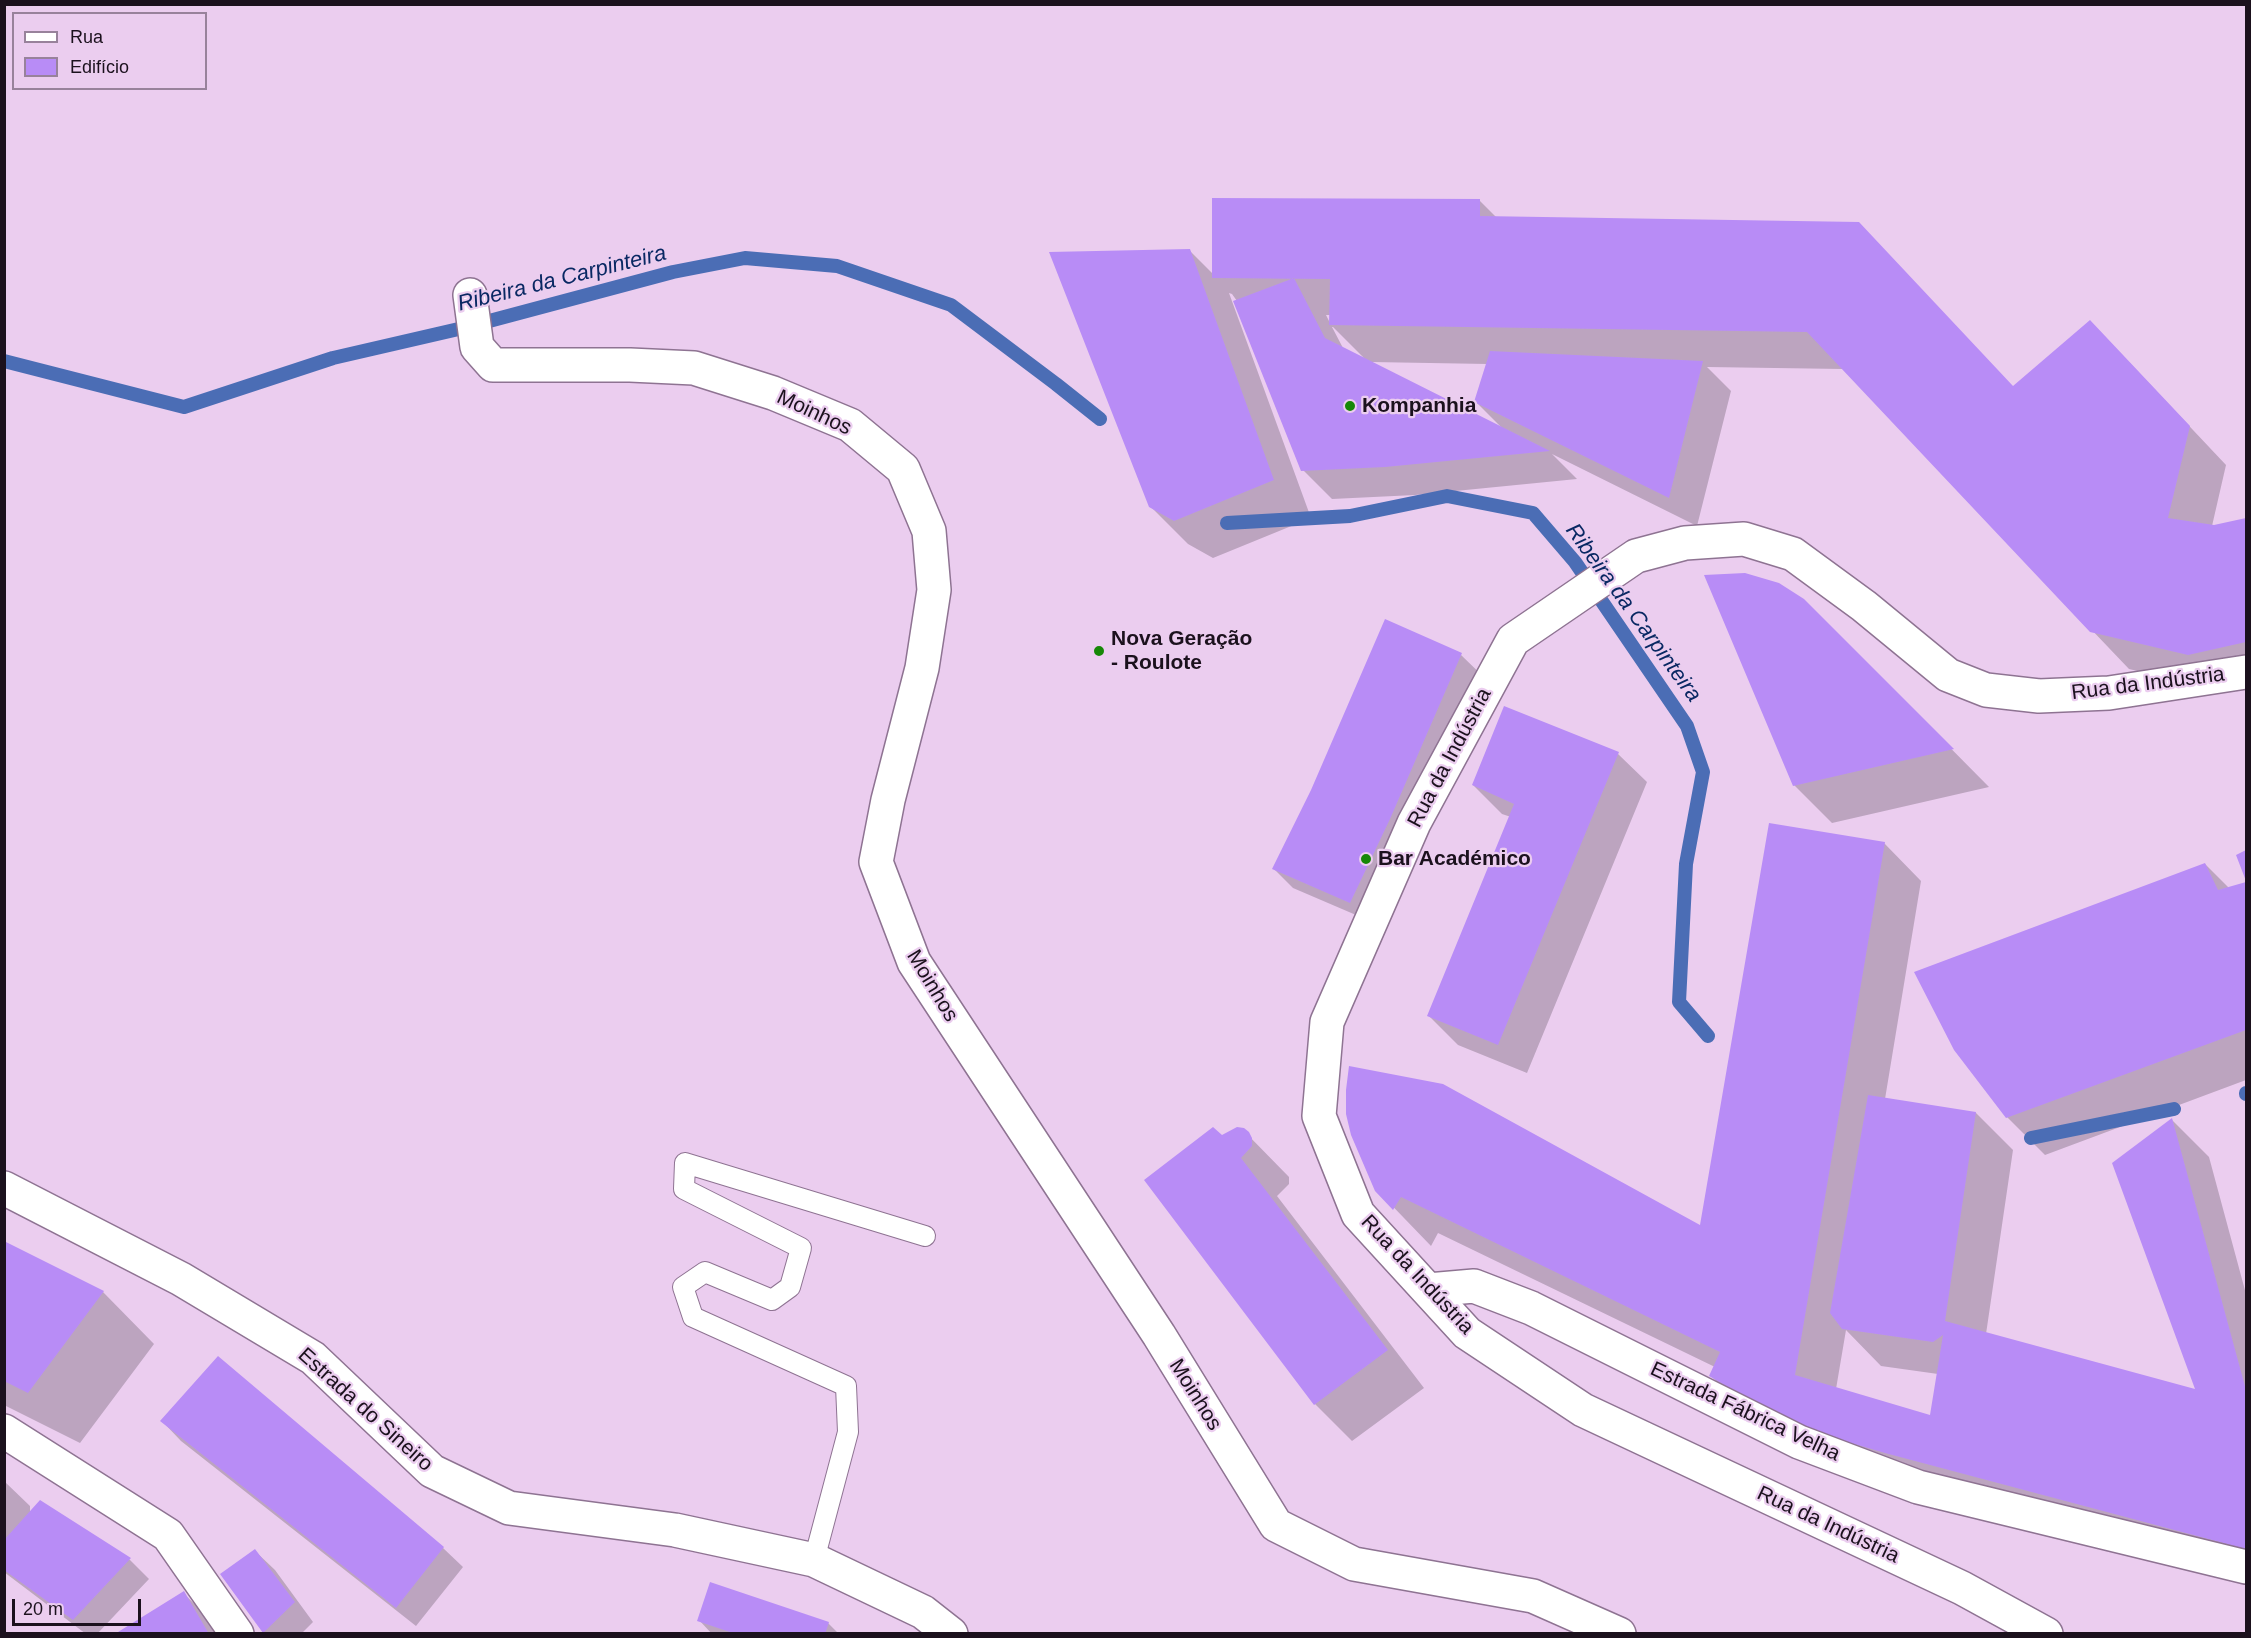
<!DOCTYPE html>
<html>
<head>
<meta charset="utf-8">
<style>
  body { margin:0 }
  #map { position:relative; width:2251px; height:1638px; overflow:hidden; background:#ebcdef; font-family:Arial,sans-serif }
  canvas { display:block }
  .frame { position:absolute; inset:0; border:6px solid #1b111d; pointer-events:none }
  .legend { position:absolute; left:12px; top:12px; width:195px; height:78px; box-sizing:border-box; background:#ebcdef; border:2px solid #98829b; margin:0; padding:8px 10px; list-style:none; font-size:18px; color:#1b111d }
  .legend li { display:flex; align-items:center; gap:12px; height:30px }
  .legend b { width:30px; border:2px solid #98829b }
  .scale { position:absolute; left:12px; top:1599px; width:129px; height:27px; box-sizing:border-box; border:3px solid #1b111d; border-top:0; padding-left:8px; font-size:18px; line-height:21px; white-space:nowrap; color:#1b111d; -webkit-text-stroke:4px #ebcdef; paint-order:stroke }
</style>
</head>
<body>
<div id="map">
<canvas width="2251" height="1638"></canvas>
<div class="frame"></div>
<ul class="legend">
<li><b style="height:8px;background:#fff"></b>Rua</li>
<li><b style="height:16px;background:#b88cf6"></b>Edifício</li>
</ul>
<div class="scale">20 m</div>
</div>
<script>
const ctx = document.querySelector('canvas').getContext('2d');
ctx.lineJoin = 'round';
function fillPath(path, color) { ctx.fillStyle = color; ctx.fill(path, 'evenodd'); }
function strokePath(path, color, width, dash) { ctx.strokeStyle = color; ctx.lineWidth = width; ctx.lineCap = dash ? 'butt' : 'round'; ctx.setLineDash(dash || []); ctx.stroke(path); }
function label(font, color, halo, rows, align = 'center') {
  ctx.font = font + ' Arial,sans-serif'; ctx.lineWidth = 4.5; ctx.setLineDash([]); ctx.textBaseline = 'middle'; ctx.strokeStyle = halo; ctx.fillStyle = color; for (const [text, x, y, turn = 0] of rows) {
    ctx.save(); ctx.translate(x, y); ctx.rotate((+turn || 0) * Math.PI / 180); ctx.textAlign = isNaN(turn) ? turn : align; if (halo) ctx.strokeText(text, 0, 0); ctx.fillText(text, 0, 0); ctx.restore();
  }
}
const shadow = new Path2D(`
  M1479,200L1497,218L2014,387L2127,360L2226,465L2212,526L2246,520V687L2226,692L2129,669L1843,369L1707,367L1731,391L1697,526L1552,454L1577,479L1415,495L1332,499L1303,470L1237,301L1232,294L1229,293L1311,518L1213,558L1188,544L1150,506L1189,250L1213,274ZM1326,315H1331V325ZM1332,327H1333L1364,358L1343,348ZM1371,362L1488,364L1476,402L1502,428Z
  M1804,600L1989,787L1832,823L1794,785Z
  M1461,655L1490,683L1370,921L1293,888L1274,869Z
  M1618,754L1647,782L1527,1073L1458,1045L1429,1016L1511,817L1502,814L1473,785Z
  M1884,843L1921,881L1885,1099L1976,1113L2013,1150L1986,1334L2197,1391L2172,1120L2209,1157L2246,1294V1576L1958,1498L1740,1405L1711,1376L1715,1367L1438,1233L1431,1246L1377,1190L1701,1227ZM1846,1330L1881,1366L1938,1374L1931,1417L1836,1389Z
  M2205,864L2229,888L2246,884V1080L2045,1155L2007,1117Z
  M1243,1130L1289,1177V1184L1277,1196L1424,1388L1352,1441L1315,1404L1222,1137Z
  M4,1242L103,1292L154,1344L80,1443L4,1405Z
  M218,1358L443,1548L463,1567L416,1626L181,1441L162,1421Z
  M4,1481L30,1506V1514L40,1502L130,1560L149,1579L97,1634H86L4,1572Z
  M255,1551L275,1570L313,1622L301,1634L264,1632Z
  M183,1593L203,1612L216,1634H121Z
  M699,1620L828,1623L839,1634H712Z`);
const stream = new Path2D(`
  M4,361L184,407L333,358L463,328L673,272L745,258L837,266L951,305L1056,384L1100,419
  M1227,523L1350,516L1447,496L1533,513L1575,562L1687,726L1703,772L1686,864L1679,1002L1708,1036
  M2246,1094V1093
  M2031,1138L2174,1109`);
const building = new Path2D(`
  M1212,198L1480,199V216L1859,222L2013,386L2090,320L2190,426L2168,518L2214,525L2246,518V642L2188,655L2090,632L1807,332L1329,325L1330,279L1212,278Z
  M1190,249L1274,480L1174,521L1149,507L1049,252Z
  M1294,278L1325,338L1550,451L1385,467L1301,471L1233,301Z
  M1490,351L1703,361L1669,498L1474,402Z
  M1745,573L1779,583L1804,599L1954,749L1793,786L1704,575Z
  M1385,619L1462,653L1390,819L1350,903L1272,869L1311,790Z
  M1504,706L1619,752L1498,1045L1427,1016L1514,804L1472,785Z
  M1769,823L1885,842L1795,1375L1930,1415L1943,1335L1933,1342L1842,1329L1830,1313L1868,1095L1976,1112L1945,1321L2195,1389L2112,1163L2172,1118L2246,1390V1549L1885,1453L1814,1432L1778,1416L1709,1376L1720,1352L1401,1197L1393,1210L1375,1191L1351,1135L1346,1114V1090L1349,1066L1443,1084L1700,1225Z
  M2246,850V881L2236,855Z
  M2205,863L2218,890L2246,882V1030L2006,1118L1954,1050L1914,972Z
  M1213,1127L1222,1135L1237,1127L1244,1128L1249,1132L1252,1138V1146L1241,1158L1388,1350L1314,1405L1144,1180Z
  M4,1241L104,1291L28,1393L4,1381Z
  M218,1356L444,1547L396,1608L160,1421Z
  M40,1500L131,1558L73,1620L4,1570V1540Z
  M255,1549L295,1602L263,1633L220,1574Z
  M710,1582L829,1622L825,1634H736L697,1621Z
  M184,1591L209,1634H119L118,1632Z`);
const lane = new Path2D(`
  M814,1560L848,1432L846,1386L693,1317L683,1287L705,1272L772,1300L790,1287L801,1248L684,1189L685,1163L925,1236`);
const street = new Path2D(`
  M470,295L477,347L493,365H630L694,368L773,393L850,425L903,469L929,531L934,590L922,668L888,800L876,862L914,962L1159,1335L1276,1525L1354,1564L1533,1596L1619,1634
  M4,1188L181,1279L313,1358L432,1471L509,1508L675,1530L814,1560L923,1612L951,1634
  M1428,1290L1474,1286L1531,1308L1799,1442L1918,1487L2246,1567
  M4,1431L168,1535L237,1634`);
const secondary = new Path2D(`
  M2046,1634L1962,1588L1583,1410L1467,1333L1358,1214L1319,1116L1327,1022L1414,823L1513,640L1636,556L1685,543L1744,539L1793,554L1864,606L1948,675L1986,690L2039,696L2109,693L2246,672`);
const markers = [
  [1350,406,6,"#168807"],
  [1099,651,6,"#168807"],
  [1366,859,6,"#168807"]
];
const poiNames = [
  ["Kompanhia",1362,406],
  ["Nova Geração",1111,639],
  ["- Roulote",1111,663],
  ["Bar Académico",1378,859]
];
const streetNames = [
  ["Moinhos",814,413,25],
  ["Rua da Indústria",2148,684,-7],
  ["Rua da Indústria",1450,758,-62],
  ["Moinhos",932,986,59],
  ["Rua da Indústria",1417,1275,47],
  ["Moinhos",1195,1395,58],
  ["Estrada do Sineiro",365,1410,42],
  ["Estrada Fábrica Velha",1745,1412,25],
  ["Rua da Indústria",1828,1525,25]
];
const waterNames = [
  ["Ribeira da Carpinteira",562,279,-14],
  ["Ribeira da Carpinteira",1633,613,54]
];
fillPath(shadow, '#0003');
strokePath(stream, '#4b6db5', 14);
fillPath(building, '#b88cf6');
strokePath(lane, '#8e7392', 22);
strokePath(street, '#8e7392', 36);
strokePath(secondary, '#8e7392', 36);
strokePath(lane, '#fff', 20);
strokePath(street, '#fff', 33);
strokePath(secondary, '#fff', 33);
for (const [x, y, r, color] of markers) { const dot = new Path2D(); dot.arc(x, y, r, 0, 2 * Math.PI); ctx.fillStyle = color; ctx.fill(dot); strokePath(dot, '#ebcdef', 2); }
label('bold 21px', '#1b111d', '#ebcdef', poiNames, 'left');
label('21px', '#1b111d', '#ebcdef', streetNames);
label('italic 22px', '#092863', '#ebcdef', waterNames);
</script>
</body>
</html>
